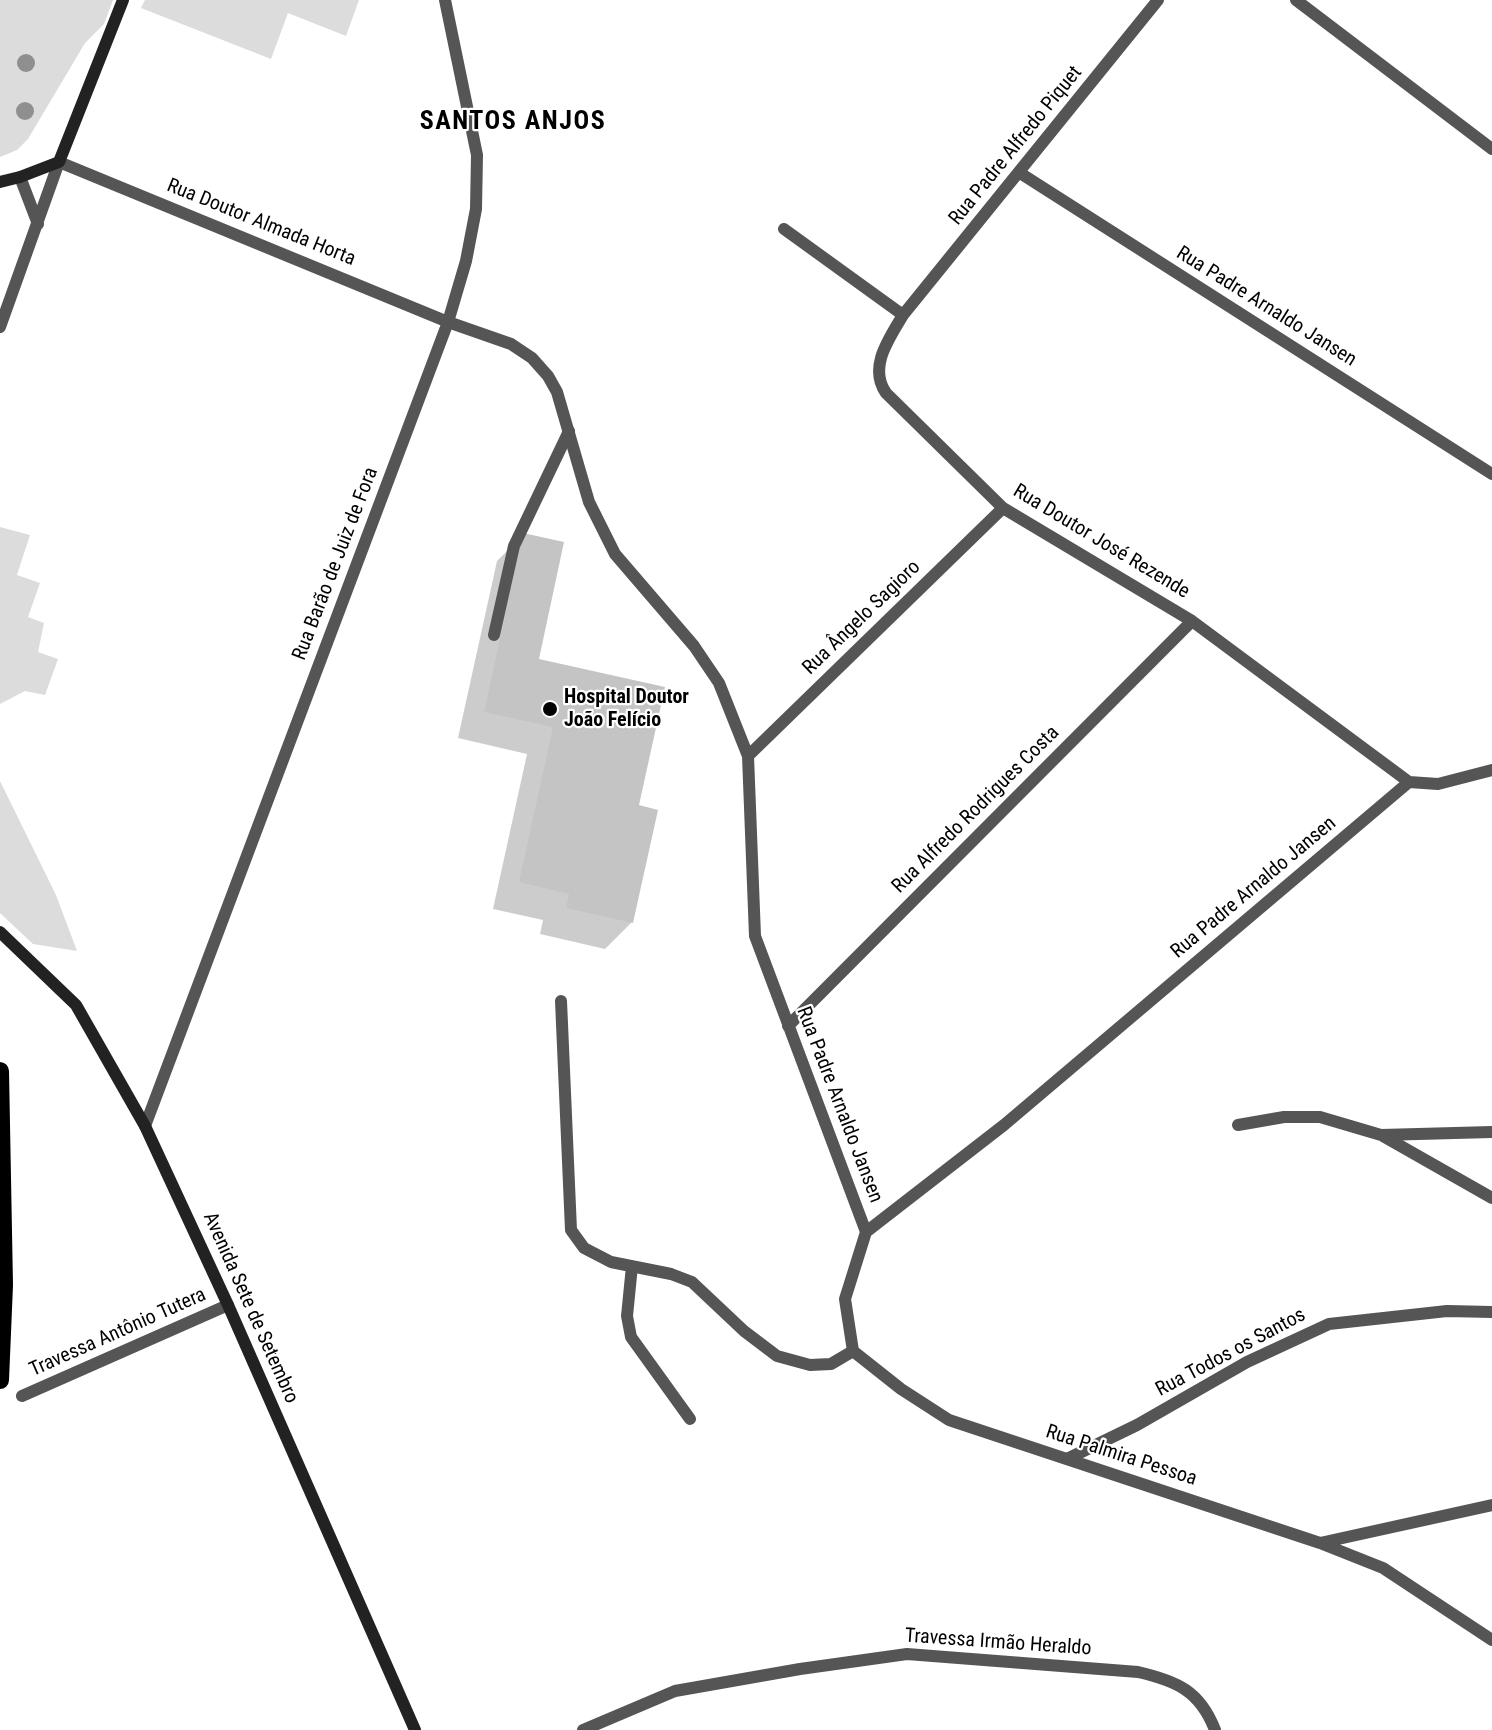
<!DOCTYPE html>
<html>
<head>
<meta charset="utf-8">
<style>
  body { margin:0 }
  canvas { display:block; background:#fff }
</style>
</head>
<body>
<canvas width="1492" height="1730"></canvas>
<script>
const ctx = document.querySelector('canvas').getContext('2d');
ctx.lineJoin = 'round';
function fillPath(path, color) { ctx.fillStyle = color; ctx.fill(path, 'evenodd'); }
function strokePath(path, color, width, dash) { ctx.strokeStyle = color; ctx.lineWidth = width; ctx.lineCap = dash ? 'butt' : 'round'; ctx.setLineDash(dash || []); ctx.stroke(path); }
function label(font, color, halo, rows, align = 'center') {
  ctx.font = font + ' "Roboto Condensed",sans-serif'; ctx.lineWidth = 4.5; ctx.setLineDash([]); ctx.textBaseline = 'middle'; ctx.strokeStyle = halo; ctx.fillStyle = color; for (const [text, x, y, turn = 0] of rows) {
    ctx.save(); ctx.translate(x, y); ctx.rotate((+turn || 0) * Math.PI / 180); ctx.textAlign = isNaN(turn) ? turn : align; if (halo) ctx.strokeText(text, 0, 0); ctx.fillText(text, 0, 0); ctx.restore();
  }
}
const green = new Path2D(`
  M0,0H113L104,24L85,43L28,139L17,150L0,157Z
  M145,0H359L346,36L288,13L271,59L141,8Z
  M0,527L30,535L17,575L40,583L28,617L44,623L38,652L58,659L45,695L25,691L0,704Z
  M0,781L56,895L77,951L33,944L0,913Z`);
const shadow = new Path2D(`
  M524,534L537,661L637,806L632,922L605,949L540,934L543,920L493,909L527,754L458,738L497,561Z`);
const building = new Path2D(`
  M523,533L564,542L539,659L665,687L639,805L658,810L633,923L566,908L569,894L519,882L553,727L484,712Z`);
const lane = new Path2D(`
  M20,177L38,224
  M0,327L59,162
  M494,635L514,546L569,431
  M561,1001L571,1230L584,1248L611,1262L671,1274L692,1282L744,1331L777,1356L810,1365L831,1364L853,1351
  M632,1266L627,1316L631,1337L690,1419
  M22,1396L228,1305`);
const street = new Path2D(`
  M1296,0L1492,149
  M59,162L448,322L511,344L532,358L548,376L557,392L589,502L615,554L694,646L719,683L748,756L755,936L866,1232L1004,1125L1409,782L1438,784L1492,770
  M1020,173L1492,474
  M784,229L903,315C889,339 868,367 886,393L1003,508L1192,621L1409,782
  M903,315L1158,0
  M748,756L1003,508
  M788,1026L1192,621
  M1238,1125L1284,1117H1320L1381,1135L1492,1132
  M145,1126L448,322L466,261L476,209L477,155L445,0
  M1383,1136L1492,1198
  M866,1232L845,1299L853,1351L901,1389L949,1420L1320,1543L1383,1568L1492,1640
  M1069,1458L1137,1425L1247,1362L1329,1324L1447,1311L1492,1312
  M1320,1543L1492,1505
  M583,1730L675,1691L800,1669L907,1654L1138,1672C1177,1681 1200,1691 1215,1730`);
const secondary = new Path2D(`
  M0,182L20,177L59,162L123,0
  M0,932L76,1005L145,1126L228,1305L415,1730`);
const highway = new Path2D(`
  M0,1071L4,1285L0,1380`);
const trees = [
  [26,63],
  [25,111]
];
const markers = [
  [550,709,8,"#000"]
];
const streetNames = [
  ["Rua Padre Alfredo Piquet",1016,146,-51],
  ["Rua Doutor Almada Horta",261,223,22],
  ["Rua Padre Arnaldo Jansen",1266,307,32],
  ["Rua Doutor José Rezende",1101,542,31],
  ["Rua Barão de Juiz de Fora",336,564,-69],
  ["Rua Ângelo Sagioro",862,618,-44],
  ["Rua Alfredo Rodrigues Costa",976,810,-45],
  ["Rua Padre Arnaldo Jansen",1254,888,-40],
  ["Rua Padre Arnaldo Jansen",839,1105,69],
  ["Avenida Sete de Setembro",250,1308,66],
  ["Travessa Antônio Tutera",118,1333,-24],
  ["Rua Todos os Santos",1231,1353,-28],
  ["Rua Palmira Pessoa",1121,1456,18],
  ["Travessa Irmão Heraldo",998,1643,4]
];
const poiNames = [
  ["Hospital Doutor",564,698],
  ["João Felício",564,721]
];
const districtNames = [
  ["SANTOS ANJOS",513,122]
];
fillPath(green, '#dcdcdc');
fillPath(shadow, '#0003');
fillPath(building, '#c4c4c4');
strokePath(lane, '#555', 12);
strokePath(street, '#555', 12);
strokePath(secondary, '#222', 12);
strokePath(highway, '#000', 18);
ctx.fillStyle = '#8f8f8f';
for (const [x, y] of trees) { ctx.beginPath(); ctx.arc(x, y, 9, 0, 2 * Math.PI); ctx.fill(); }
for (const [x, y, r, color] of markers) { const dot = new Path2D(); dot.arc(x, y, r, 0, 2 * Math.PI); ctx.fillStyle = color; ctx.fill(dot); strokePath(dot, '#fff', 2); }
label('20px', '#000', '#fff', streetNames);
label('bold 20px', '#000', '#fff', poiNames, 'left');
ctx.letterSpacing = '1.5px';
label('bold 26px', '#000', '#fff', districtNames);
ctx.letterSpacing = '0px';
</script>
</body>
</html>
